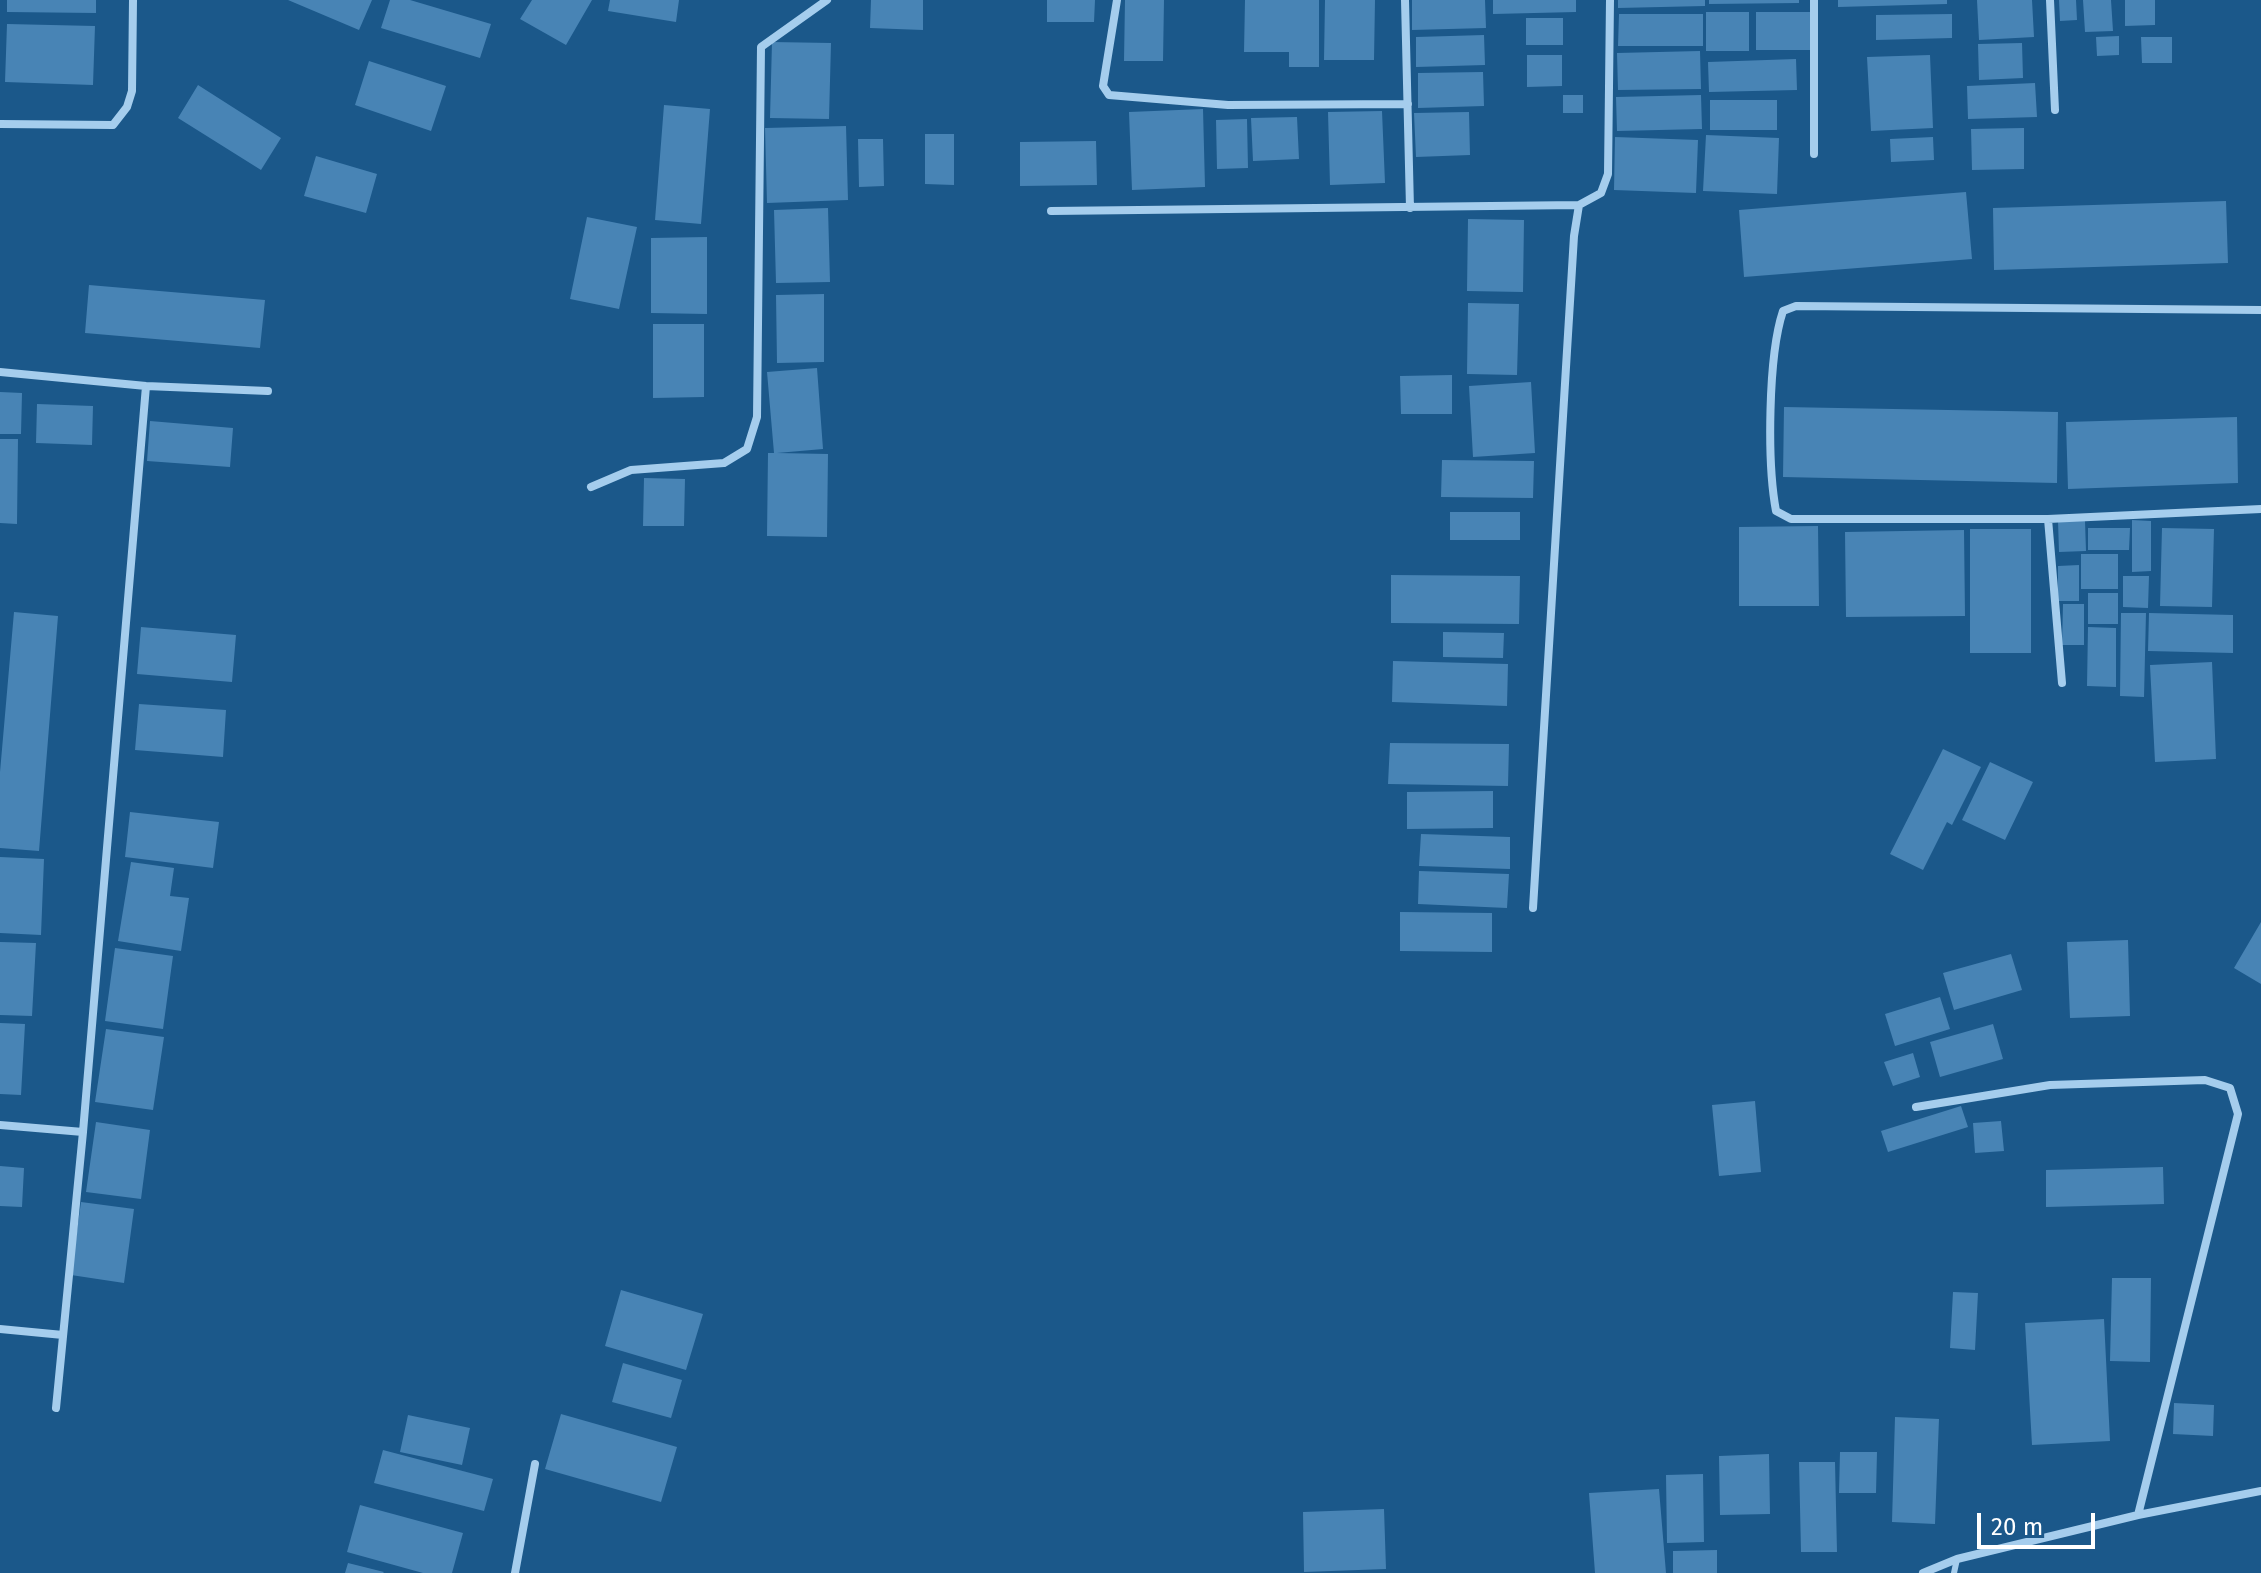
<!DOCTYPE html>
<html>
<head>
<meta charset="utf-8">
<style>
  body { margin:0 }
  #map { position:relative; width:2261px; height:1573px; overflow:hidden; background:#1b588a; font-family:"Fira Sans",sans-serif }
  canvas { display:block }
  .scale { position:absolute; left:1977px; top:1513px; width:118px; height:36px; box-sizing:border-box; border:4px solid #fff; border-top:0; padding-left:10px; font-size:24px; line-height:28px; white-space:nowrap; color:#fff; -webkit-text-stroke:6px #1b588a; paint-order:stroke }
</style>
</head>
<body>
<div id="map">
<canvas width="2261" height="1573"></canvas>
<div class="scale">20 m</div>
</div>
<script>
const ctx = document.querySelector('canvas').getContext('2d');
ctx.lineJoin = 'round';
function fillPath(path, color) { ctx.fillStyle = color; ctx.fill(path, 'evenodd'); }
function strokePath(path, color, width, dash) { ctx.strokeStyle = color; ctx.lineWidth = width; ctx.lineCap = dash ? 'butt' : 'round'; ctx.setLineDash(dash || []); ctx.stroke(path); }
const building = new Path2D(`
  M7,0H96V13L7,12Z
  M288,0H372L359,30Z
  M390,0H410L491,24L480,58L381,28Z
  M532,0H592L566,45L520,19Z
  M610,0H679L676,22L608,11Z
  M871,0H923V30L870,28Z
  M1047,0H1095L1094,22H1047Z
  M1125,0H1164L1163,61H1124Z
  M1245,0H1319V67H1289V52H1244Z
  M1325,0H1375L1374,60H1324Z
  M1412,0H1485L1486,28L1412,30Z
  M1493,0H1576V12L1493,14Z
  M1618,0H1705V6L1618,8Z
  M1709,0H1799V3L1709,4Z
  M1838,0H1947V4L1838,7Z
  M1977,0H2032L2034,37L1979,40Z
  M2059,0H2076L2077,20L2060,21Z
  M2083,0H2111L2113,31L2085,32Z
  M2125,0H2155V25L2125,26Z
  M1706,12H1749V51H1706Z
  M1756,12H1814L1813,50H1756Z
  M1619,14H1703V46H1618Z
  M1952,14V38L1876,40V15Z
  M1526,18H1563V45H1526Z
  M7,24L95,26L93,85L5,82Z
  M1484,35L1485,65L1416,67V37Z
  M2119,36V55L2097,56L2096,37Z
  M2141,37H2172V63H2142Z
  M772,42L831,43L829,119L770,118Z
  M2022,43L2023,78L1979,80L1978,44Z
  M1700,51L1701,89L1618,90L1617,53Z
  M1527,55H1562V86L1527,87Z
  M1930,55L1933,128L1871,131L1867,57Z
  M1796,59L1797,90L1709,92L1708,62Z
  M369,61L446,86L431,131L355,105Z
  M1483,72L1484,106L1418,108V73Z
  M2035,83L2037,117L1968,119L1967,86Z
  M198,85L281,138L261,170L178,118Z
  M1563,95H1583V113H1563Z
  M1701,95L1702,129L1617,131L1616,97Z
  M1710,100H1777V130H1710Z
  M664,105L710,109L701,224L655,220Z
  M1203,109L1205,187L1132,190L1129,112Z
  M1382,111L1385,183L1330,185L1328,112Z
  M1469,112L1470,155L1416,157L1414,113Z
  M1297,117L1299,159L1253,161L1251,118Z
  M1247,119L1248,168L1217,169L1216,120Z
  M846,126L848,200L767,203L765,128Z
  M2024,128V169L1972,170L1971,129Z
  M925,134H954V185L925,184Z
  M1706,135L1779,138L1777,194L1703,191Z
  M1615,137L1698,140L1696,193L1614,190Z
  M1933,137L1934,160L1891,162L1890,139Z
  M858,139H883L884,186L859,187Z
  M1096,141L1097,185L1020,186V142Z
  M316,156L377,174L366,213L304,196Z
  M1966,192L1972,259L1744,277L1739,210Z
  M2226,201L2228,263L1994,270L1993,208Z
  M828,208L830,282L776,283L774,210Z
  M587,217L637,227L619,309L570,299Z
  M1468,219L1524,220L1523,292L1467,291Z
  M707,237V314L651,313V238Z
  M89,285L265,300L260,348L85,333Z
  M824,294V362L777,363L776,295Z
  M1468,303L1519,304L1517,375L1467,374Z
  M653,324H704V397L653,398Z
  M817,368L823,449L777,453L828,454L827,537L767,536L768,453H774L767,372Z
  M1452,375V414H1401L1400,376Z
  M1531,382L1535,453L1473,457L1469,386Z
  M0,392L22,393L21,434H0Z
  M37,404L93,406L92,445L36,443Z
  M1784,407L2058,412L2057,483L1783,477Z
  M2237,417L2238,483L2068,489L2066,422Z
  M150,421L233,428L230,467L147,461Z
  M0,439H18L17,524L0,523Z
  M1442,460L1534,461L1533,498L1441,497Z
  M644,478L685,479L684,526H643Z
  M1450,512H1520V540H1450Z
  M2132,520L2151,521V571L2132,572Z
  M2058,521H2085L2086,551L2059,552Z
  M1818,526L1819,606H1739V527Z
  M2088,528H2130L2129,550H2088Z
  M2162,528L2214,529L2212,607L2160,606Z
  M1970,529H2031V653H1970Z
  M1964,530L1965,616L1846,617L1845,532Z
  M2081,554H2118V589H2081Z
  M2079,565V601H2058V566Z
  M1391,575L1520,576L1519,624L1391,623Z
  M2123,576H2149L2148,608L2123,607Z
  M2088,593H2118V624H2088Z
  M2063,604H2084V645H2062Z
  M14,612L58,616L39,851L0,848V772Z
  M2121,613H2146L2144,697L2120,696Z
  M2149,613L2233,615V653L2148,651Z
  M141,627L236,635L232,682L137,674Z
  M2088,627L2116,628V687L2087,686Z
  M1443,632L1504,633L1503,658L1443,657Z
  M1393,661L1508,664L1507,706L1392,702Z
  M2212,662L2216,759L2155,762L2150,665Z
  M139,704L226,710L223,757L135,750Z
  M1390,743L1509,744L1508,786L1388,784Z
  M1943,749L1981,767L1952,825L1947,822L1923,870L1890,854Z
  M1990,762L2033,782L2005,840L1962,820Z
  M1493,791V828L1407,829V792Z
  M130,812L219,822L213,868L125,857Z
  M1421,834L1510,837V869L1419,866Z
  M0,857L44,859L41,935L0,933Z
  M131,862L174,868L170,896L189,898L181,951L118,941Z
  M1419,871L1509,874L1507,908L1418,904Z
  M1400,912L1492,913V952L1400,951Z
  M2261,922V984L2234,968Z
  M2128,940L2130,1016L2070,1018L2067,942Z
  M0,942L36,943L32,1016L0,1015Z
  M115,948L173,956L163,1029L105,1021Z
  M2011,954L2022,990L1954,1010L1943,973Z
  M1940,997L1950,1029L1895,1046L1885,1014Z
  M0,1023L25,1024L21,1095L0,1094Z
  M1993,1024L2003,1059L1940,1077L1930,1042Z
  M106,1029L164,1037L153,1110L95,1102Z
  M1913,1053L1920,1077L1893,1086L1884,1062Z
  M1755,1101L1761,1172L1719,1176L1712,1105Z
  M1961,1106L1968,1127L1888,1152L1881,1131Z
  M2001,1121L2004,1151L1975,1153L1973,1123Z
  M96,1122L150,1130L141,1199L86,1192Z
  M0,1166L24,1168L22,1207L0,1206Z
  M2163,1167L2164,1204L2046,1207V1170Z
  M81,1202L134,1209L124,1283L71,1275Z
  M2112,1278H2151L2150,1362L2110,1361Z
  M621,1290L703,1314L686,1370L605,1346Z
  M1953,1292L1978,1293L1975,1350L1950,1348Z
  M2104,1319L2110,1441L2032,1445L2025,1323Z
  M623,1363L682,1380L671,1418L612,1402Z
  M2174,1403L2214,1405L2213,1436L2173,1434Z
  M561,1414L677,1447L661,1502L545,1469Z
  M408,1415L470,1428L462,1465L400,1452Z
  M1895,1417L1939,1419L1935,1524L1892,1522Z
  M383,1450L493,1479L484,1511L374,1483Z
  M1840,1452H1877L1876,1493H1839Z
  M1769,1454L1770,1514L1720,1515L1719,1456Z
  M1799,1462H1835L1837,1552H1801Z
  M1703,1474L1704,1542L1667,1543L1666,1475Z
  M1659,1489L1666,1573H1595L1589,1493Z
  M360,1505L463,1533L452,1573H423L347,1552Z
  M1384,1509L1386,1569L1304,1572L1303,1512Z
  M1717,1550V1573H1673V1551Z
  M348,1563L384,1572L383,1573H345Z`);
const lane = new Path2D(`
  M1954,1573L1957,1559`);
const street = new Path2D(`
  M1117,0L1103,86L1109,95L1228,105L1408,104
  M1405,0L1410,208
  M2050,0L2055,110
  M0,124L113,125L127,107L132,91L133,0
  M1814,154V0
  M1051,211L1579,205
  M2261,310L1796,306L1783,311C1768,356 1767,463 1776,511L1791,519H2048L2261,509
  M0,372L146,386L268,391
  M591,487L631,470L724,463L747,449L757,417L761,47L827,0
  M2048,519L2062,683
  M1533,908L1574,236L1579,205L1601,193L1608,174L1610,0
  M1916,1107L2050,1085L2205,1080L2230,1088L2238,1114L2138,1515
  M0,1125L83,1132
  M0,1329L63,1335
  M56,1408L83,1132L146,386
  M515,1573L535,1464
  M1923,1573L1957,1559L2138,1515L2261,1491`);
fillPath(building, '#4884b5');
strokePath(lane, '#a5cded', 6);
strokePath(street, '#a5cded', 8);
</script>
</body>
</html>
